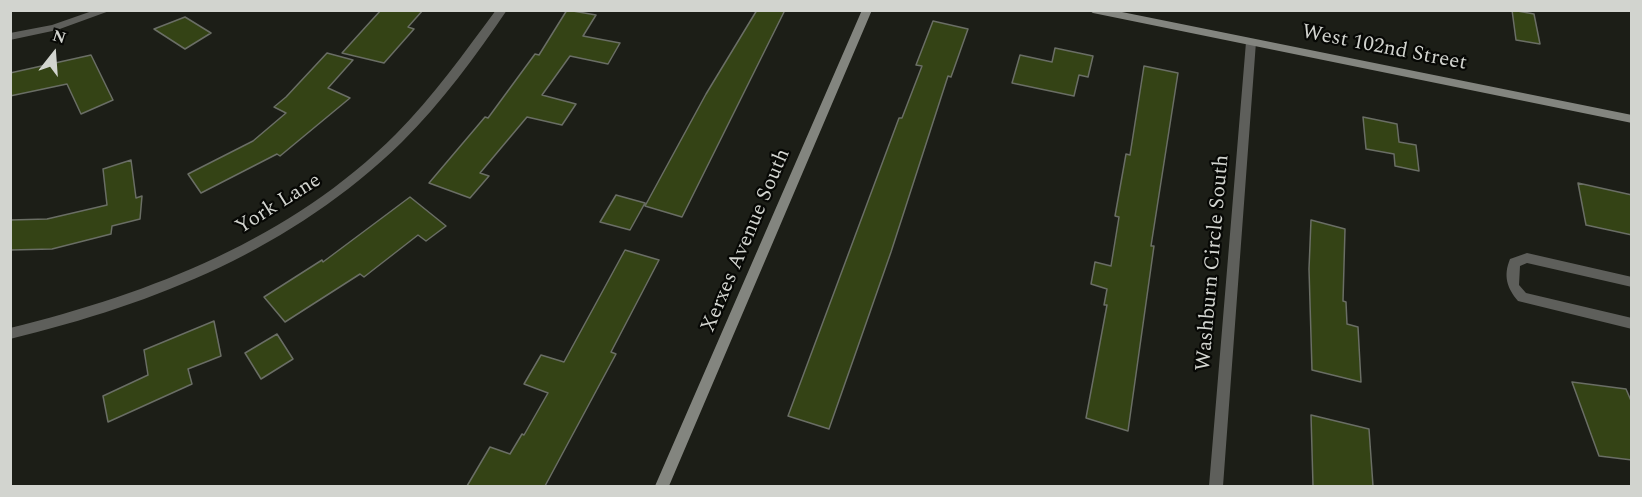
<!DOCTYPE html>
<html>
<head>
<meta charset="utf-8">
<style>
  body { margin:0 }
  #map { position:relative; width:1642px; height:497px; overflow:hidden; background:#1c1e17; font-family:Spectral,serif }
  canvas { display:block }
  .frame { position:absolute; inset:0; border:12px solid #d2d4cf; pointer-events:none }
  .north { position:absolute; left:24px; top:24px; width:60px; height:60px; -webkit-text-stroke:4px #070805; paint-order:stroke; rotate:17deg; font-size:16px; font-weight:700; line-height:24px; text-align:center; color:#d2d4cf }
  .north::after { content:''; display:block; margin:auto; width:21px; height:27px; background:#d2d4cf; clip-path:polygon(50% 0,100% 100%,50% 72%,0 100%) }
</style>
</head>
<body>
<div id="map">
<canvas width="1642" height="497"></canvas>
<div class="frame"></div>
<div class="north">N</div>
</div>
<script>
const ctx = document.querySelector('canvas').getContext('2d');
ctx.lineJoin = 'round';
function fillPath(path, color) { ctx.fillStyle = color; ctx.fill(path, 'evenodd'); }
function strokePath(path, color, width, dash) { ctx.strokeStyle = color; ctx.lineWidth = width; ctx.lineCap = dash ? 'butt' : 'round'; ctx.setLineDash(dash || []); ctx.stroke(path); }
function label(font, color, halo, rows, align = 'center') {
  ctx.font = font + ' Spectral,serif'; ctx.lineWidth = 4.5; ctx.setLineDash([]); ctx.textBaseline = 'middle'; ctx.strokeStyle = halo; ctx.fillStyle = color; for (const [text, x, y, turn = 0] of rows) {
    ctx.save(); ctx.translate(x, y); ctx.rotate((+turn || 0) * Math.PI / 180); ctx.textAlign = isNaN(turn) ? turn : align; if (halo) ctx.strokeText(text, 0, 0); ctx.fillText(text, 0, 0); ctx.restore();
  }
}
const building = new Path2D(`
  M381,10H423L408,27L414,29L384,63L342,53Z
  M567,10L596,15L583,36L620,43L608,64L570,56L542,95L576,104L562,125L527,117L480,173L489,176L470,198L429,183L485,117L488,118L535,54L539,55Z
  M757,10H785L682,217L645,206L706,94Z
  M1512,10L1534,14L1540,44L1516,40Z
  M185,17L211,33L185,49L154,29Z
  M933,21L968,29L951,77L948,76L891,252L829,429L788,416L899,118H902L922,66L916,65Z
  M1055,48L1093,56L1088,77L1079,75L1074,96L1012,83L1020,55L1052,62Z
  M327,53L353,60L328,88L350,98L280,156L277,154L201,193L188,174L253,141L286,113L274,107L286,97Z
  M91,55L113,100L81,114L67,84L10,96V73Z
  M1144,66L1178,73L1151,246H1154L1128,431L1086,418L1107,305H1104L1107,289L1091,284L1095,262L1111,266L1119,217L1115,216L1126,154L1130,155Z
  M1363,117L1397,124L1399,142L1416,145L1419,171L1395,166L1394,154L1366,149Z
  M131,160L136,198L142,196L140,219L112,226L111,234L52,249L10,250V220L47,219L107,205L103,169Z
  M1578,183L1632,195V235L1586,225Z
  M616,195L645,203L630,230L600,222Z
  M410,197L446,226L426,241L418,235L364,277L360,274L285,322L264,297L322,260L323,262Z
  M1311,220L1345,229L1343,301L1346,302L1347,324L1358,327L1361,382L1312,370L1309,269Z
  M625,250L659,260L611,352L616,354L545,486H467L490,447L510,454L522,434L524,435L548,393L524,384L541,355L564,362Z
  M214,321L221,356L188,369L192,384L108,422L103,396L148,375L144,350Z
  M277,334L293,359L261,379L245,353Z
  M1572,382L1626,389L1632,403V460L1599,456Z
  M1311,415L1369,429L1373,486H1313Z`);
const lane = new Path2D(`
  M1527,253L1632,277V287L1527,263L1520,266L1519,285L1526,293L1632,318V329L1518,301C1507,288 1503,276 1510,259Z`);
const street = new Path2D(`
  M95,10H112L57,30L10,40V33L52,25Z
  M496,10H507C476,56 441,103 402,142C292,249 158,303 10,339V328C152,293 291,239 396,134C433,97 464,53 496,10Z
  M1251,39L1256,42L1223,486H1209L1246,42Z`);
const secondary = new Path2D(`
  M862,10H872L669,486H655Z
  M1088,10H1112L1632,115V123L1093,13Z`);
const streetNames = [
  ["West 102nd Street",1384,49,11],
  ["York Lane",279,205,-32],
  ["Xerxes Avenue South",747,241,-67],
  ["Washburn Circle South",1214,263,-85]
];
fillPath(building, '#344315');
strokePath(building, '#6a6e65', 1.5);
fillPath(lane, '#5e5f5b');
fillPath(street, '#5e5f5b');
fillPath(secondary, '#83857f');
label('21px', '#d2d4cf', '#070805', streetNames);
</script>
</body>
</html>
